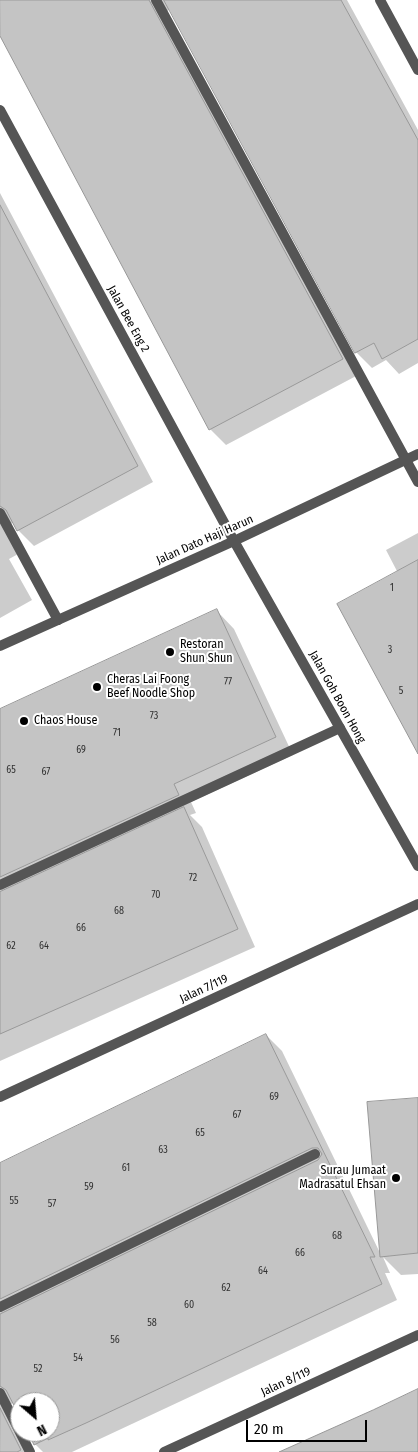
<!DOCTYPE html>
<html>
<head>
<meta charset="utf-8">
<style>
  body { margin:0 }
  #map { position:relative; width:418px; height:1452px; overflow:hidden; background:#fff; font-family:"Fira Sans Condensed",sans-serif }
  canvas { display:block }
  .north { position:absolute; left:10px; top:1392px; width:50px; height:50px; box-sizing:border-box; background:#fff; border:1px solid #999; border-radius:50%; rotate:153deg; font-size:14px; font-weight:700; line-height:20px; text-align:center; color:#000 }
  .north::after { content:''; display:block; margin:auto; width:18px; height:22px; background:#000; clip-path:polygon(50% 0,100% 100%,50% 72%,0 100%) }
  .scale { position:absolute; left:246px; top:1420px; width:121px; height:22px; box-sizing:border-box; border:2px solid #000; border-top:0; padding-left:6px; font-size:15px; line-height:18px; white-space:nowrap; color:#000; -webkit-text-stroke:4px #fff; paint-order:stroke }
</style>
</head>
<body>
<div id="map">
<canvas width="418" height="1452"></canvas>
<div class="north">N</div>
<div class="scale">20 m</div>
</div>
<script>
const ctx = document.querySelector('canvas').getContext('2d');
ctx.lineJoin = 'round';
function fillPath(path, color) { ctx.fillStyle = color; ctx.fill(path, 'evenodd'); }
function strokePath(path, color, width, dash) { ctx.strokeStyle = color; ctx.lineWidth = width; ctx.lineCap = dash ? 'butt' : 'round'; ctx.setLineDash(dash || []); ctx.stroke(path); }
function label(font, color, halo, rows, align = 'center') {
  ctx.font = font + ' "Fira Sans Condensed",sans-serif'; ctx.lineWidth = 4; ctx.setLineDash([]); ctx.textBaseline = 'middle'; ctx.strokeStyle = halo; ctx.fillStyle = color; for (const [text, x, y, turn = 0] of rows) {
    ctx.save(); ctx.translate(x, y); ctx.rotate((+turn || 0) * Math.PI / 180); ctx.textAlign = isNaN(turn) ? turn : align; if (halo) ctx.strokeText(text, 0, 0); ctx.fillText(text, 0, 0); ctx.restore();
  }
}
const shadow = new Path2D(`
  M0,0H347L418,130V363L399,374L386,360L372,368L356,352L170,9L165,13L358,375L226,445L210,429L0,34Z
  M0,193L153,482L34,546L18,530L14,522L12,523L9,526L20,553L9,559L32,600L0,618Z
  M418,533V753L398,573L386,550Z
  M217,611L234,629L293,755L191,802L196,813L190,815L202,827L255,947L0,1061V711Z
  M266,1035L282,1051L381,1255L418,1099V1274L401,1275L383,1257L390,1273H385L397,1300L72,1452H43L35,1444L29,1432H50V1402H20V1414L14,1402L9,1406L29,1452H0V1165Z`);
const building = new Path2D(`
  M0,0H149L343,359L209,430L0,36Z
  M164,0H341L418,140V339L382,359L374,343L355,353Z
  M0,205L138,466L17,531L6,510L0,506Z
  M418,560V754L337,604Z
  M217,609L276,737L174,784L179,795L0,877V709Z
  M184,807L238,929L0,1034V892Z
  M266,1034L375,1257H370L382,1284L86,1423L48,1440V1438L34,1445L28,1432H50V1402H20V1417L6,1390L0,1386V1314L318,1160L322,1154L318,1148H312L0,1299V1163Z
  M418,1098V1253L380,1257L367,1102Z
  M418,1389V1452H279L373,1410Z
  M0,1408L21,1450L17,1452H0Z`);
const lane = new Path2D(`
  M156,0L418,482
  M0,513L58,620
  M0,885L340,728
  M0,1307L315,1154
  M0,1393L30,1452`);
const street = new Path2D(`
  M380,0L418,70
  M0,110L234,541L418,866
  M0,646L234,541L418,454
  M0,1097L418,904
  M164,1452L418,1335`);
const markers = [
  [170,652,5,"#000"],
  [97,687,5,"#000"],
  [24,721,5,"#000"],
  [396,1178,5,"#000"]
];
const numberNames = [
  ["1",392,588],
  ["3",390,650],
  ["77",228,682],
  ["5",401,691],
  ["73",154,716],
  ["71",117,733],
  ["69",81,750],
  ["65",11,770],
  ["67",46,772],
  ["72",193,878],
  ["70",156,895],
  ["68",119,911],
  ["66",81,928],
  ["62",11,946],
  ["64",44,946],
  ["69",274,1097],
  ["67",237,1115],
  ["65",200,1133],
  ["63",163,1150],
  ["61",126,1168],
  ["59",89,1187],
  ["55",14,1201],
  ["57",52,1204],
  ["68",337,1236],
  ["66",300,1253],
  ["64",263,1271],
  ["62",226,1288],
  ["60",189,1305],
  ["58",152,1323],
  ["56",115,1340],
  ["54",78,1358],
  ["52",38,1369]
];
const streetNames = [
  ["Jalan Bee Eng 2",128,319,61],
  ["Jalan Dato Haji Harun",205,540,-24],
  ["Jalan Goh Boon Hong",337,697,61],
  ["Jalan 7/119",204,989,-25],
  ["Jalan 8/119",286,1382,-25]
];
const poiNames = [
  ["Restoran",180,645],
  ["Shun Shun",180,659],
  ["Cheras Lai Foong",107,680],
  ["Beef Noodle Shop",107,694],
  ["Chaos House",34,721],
  ["Surau Jumaat",386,1171,"right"],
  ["Madrasatul Ehsan",386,1185,"right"]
];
fillPath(shadow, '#0003');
fillPath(building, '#c4c4c4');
strokePath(building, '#999', 1);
strokePath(lane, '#555', 10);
strokePath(street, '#555', 10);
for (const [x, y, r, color] of markers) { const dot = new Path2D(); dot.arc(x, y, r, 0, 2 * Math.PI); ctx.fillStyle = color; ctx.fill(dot); strokePath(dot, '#fff', 2); }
label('10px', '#313131', null, numberNames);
label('12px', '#000', '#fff', streetNames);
label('12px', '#000', '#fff', poiNames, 'left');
</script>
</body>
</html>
